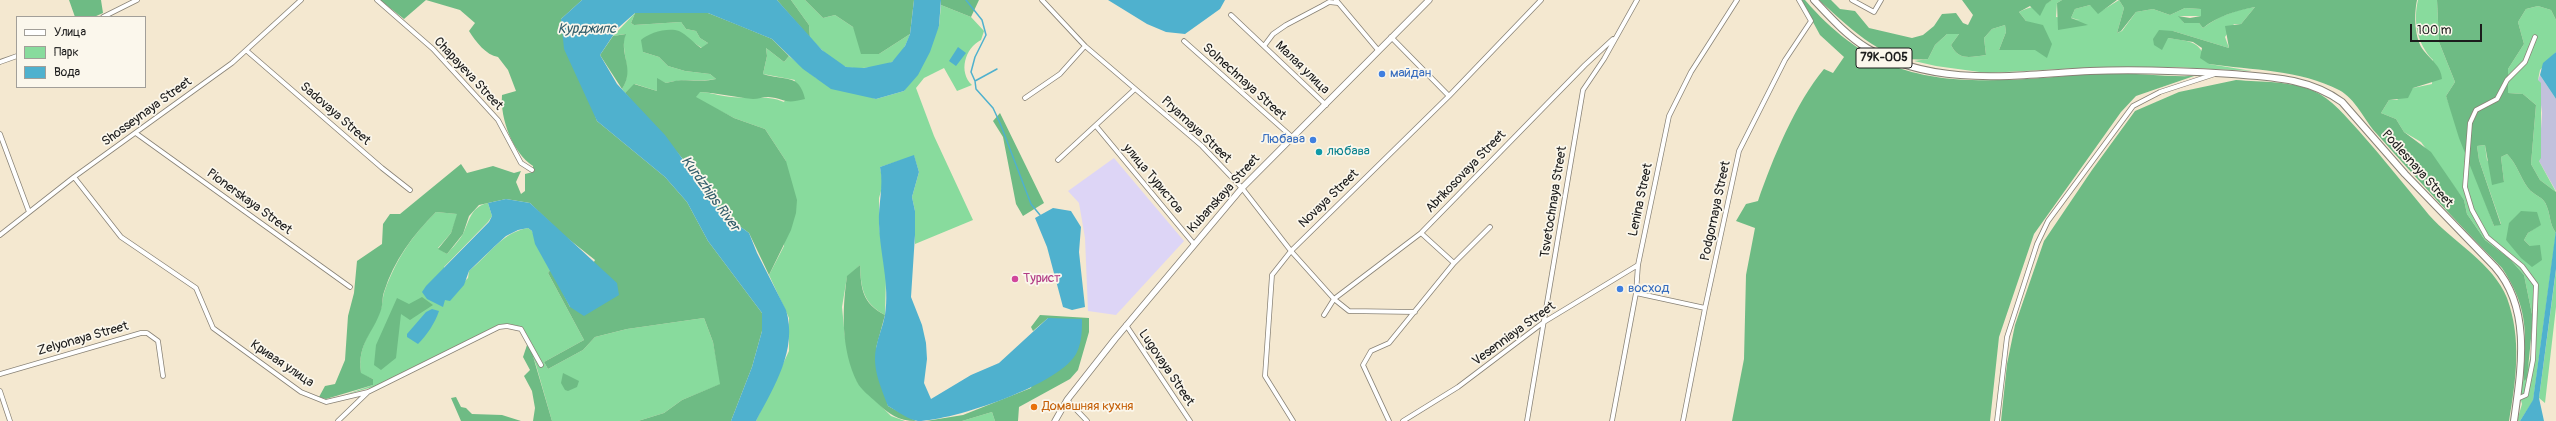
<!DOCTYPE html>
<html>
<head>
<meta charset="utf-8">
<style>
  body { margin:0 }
  #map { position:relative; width:2556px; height:421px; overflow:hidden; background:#f4e8d0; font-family:Pangolin,sans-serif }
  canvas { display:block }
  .legend { position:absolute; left:16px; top:16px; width:130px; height:72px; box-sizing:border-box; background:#fbf7ec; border:1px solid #a29f99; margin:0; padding:5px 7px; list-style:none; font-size:12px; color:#1c1c1c }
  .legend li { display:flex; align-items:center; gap:8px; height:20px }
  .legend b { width:20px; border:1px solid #a29f99 }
  .scale { position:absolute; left:2410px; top:24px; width:72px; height:18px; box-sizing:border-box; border:2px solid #1c1c1c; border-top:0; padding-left:5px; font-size:12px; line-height:14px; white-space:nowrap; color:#1c1c1c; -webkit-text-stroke:3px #fbf7ec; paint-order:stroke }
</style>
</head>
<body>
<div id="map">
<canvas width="2556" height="421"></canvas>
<ul class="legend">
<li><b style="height:5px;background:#fff"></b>Улица</li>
<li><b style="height:11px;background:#88db9d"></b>Парк</li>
<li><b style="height:11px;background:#4fb1ce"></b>Вода</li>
</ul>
<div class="scale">100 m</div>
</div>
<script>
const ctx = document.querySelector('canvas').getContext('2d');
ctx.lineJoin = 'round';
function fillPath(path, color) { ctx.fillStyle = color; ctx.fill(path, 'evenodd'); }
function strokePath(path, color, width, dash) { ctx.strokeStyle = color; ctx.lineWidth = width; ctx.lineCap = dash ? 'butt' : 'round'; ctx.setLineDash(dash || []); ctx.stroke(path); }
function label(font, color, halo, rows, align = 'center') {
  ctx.font = font + ' Pangolin,sans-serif'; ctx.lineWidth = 3.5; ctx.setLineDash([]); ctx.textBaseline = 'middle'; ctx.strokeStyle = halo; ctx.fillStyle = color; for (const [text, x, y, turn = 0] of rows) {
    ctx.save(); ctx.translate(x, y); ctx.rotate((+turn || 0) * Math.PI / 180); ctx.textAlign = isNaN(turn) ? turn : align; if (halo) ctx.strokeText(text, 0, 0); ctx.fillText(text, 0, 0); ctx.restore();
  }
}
const built = new Path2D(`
  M1114,158L1184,241L1116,315L1088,311L1085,238L1079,203L1068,191Z`);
const industrial = new Path2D(`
  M2540,75L2556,99V191L2539,161L2542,113L2538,80Z`);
const green = new Path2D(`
  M791,0H805L823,18L835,15L853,27L879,54L910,34C907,43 900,58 892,62C883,67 855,70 846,67C833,62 820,48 810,38L809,25Z
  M2052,0H2062L2057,3L2056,17L2080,20L2071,18L2075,9L2090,5L2103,10L2119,0L2124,8L2117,33L2122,31L2136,12L2153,9L2170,15L2185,8L2201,9V16H2179L2184,23H2199L2203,28C2219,16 2235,10 2255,7L2241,24H2234L2225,37L2229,48L2173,31L2168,38C2193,42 2198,40 2209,64L2252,71L2173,67H2099L1987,73L1936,66L1914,61L1928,59L1935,45L1947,34H1959L1951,45C1959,61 1970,57 1986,55L1984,38L1992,29L2005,25L2006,32L1999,50H2035L2026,21L2019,12C2030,6 2042,6 2052,0Z
  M2418,0H2437L2439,42L2455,82L2446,96L2494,226L2501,224L2479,160L2477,146L2485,145L2487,160L2504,182L2501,157L2507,154C2517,164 2520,177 2528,188C2534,196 2544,196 2547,207C2551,217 2549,223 2556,233L2533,401L2520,421H2517L2522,404L2520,397L2523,377L2524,381L2531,355L2533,319L2524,275L2509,258L2485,240L2467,214L2464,200L2421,142L2404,132L2396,119L2381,113L2389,100H2397L2413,88L2432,84L2433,60C2417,44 2413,21 2418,0ZM2541,224L2528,233L2524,240L2530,246L2506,240Z
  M941,5L971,17L984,31L981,40C965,48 958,72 972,85L957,91L944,68L924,78L916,88L934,136L973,220L915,244V211L912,197L919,172L914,156L880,167L883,184L879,198V226L886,278L885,315C863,303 861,289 860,265L847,277L842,307L845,338L858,383L891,416L905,421H756L789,351V318L769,275L784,246L786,161L765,129L734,118L695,98L699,92C709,92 716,95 724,96C745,100 766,94 784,102L795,80L763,74L767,56L766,48L784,62L789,56L816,78L876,99L904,91L939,26Z
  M2538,6L2551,10L2556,20V52L2540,70L2538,80L2541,83V158L2539,161L2556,192L2540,180L2531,164L2536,105L2523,94L2508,93V69L2524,44L2518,22L2526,9Z
  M635,13L631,23L634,25L681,22L686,29L696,31L700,38L708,43L702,48C668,27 673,22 643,52L659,57L668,66L685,71L710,74L716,79C699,82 683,78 666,83L657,79V91L635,84L625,93L622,89C634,71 620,53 625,34L613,36Z
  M488,203L492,216L488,222L444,267L445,300L468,278L469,271C488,256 502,232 528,228L532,231L551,269L548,273L584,340L544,362L548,369L583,350L595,337L627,329L704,318L713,342L721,384L682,400L664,413L638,421H552L536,365L522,328L515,325H498L380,385L344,395L373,385V379L361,374C357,345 371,334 380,311C383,305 382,297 385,290C397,258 412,236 436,212L458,214L451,233L438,248L447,254C452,248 459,241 463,234C470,219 471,207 488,203Z
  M2556,270V307L2545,403L2539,398Z
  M992,412L995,421H962Z`);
const forest = new Path2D(`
  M69,0H101L103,13L94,17H75Z
  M380,0H582L561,19L597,121L665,177L687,202L708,241L762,313V331L752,367L731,421H638L664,413L682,400L720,384L713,342L704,318L627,329L595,337L583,350L548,369L544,362L584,340L548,273L551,269L570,307L595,260L561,233L530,203L506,199L479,205L469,216L463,234L447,254L438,249L451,233L457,214L436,212C413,235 394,260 384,292C382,297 383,304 381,310C373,334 357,343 361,373L373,379V385L326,399L319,397L325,386L335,384L345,360L348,316L354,293L357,261L382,244L383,224L390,214H400L461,164L467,173L493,166L514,173L521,171L516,182L521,194L525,191V174L533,172V166C513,153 500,119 502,95L516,91L508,70L498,57C486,55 476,42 469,31L475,23L460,10L426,0L404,19Z
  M777,0H791L809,25L810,38Z
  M805,0H914L910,34L879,54H861L853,27L835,15L823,18Z
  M941,0H979L971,17L941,5Z
  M1801,0H1805C1874,80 1940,85 2040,78C2062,77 2084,73 2107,73C2136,73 2165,77 2194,76L2136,96L2121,112L2034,234L1999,337L1990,421H1732L1744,359L1746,275L1755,228L1736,221L1746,204L1758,201C1772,160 1796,102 1824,69L1833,73L1844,57L1820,35Z
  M1819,0H1831L1840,9L1855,11L1869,28L1912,38L1923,35L1934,26L1942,14L1956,13L1963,23L1968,25L1973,15L1962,0H2052L2046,4L2040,16L2030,6L2019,12L2026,21L2043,25L2052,44L2047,58L2035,50H1999L2006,32L2005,25L1992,29L1984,38L1986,55C1970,57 1959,61 1951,45L1959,34H1947L1935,45L1928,59C1885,65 1848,26 1819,0Z
  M2062,0H2117L2098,14L2090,5L2075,9L2071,18L2088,25L2058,30L2057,3Z
  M2119,0H2417C2414,14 2414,39 2424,51C2432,61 2441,66 2442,79L2413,88L2408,98L2389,100L2381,113L2396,119L2404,132L2431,152L2464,200L2467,214L2485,240L2509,258L2524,275L2533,319L2527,378L2524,381C2522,372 2525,360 2525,350C2526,317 2521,297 2502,268C2459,225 2417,179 2376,133C2364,120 2356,99 2339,90C2301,70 2251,70 2209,64L2200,58L2202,48L2193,42L2168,38L2162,50L2154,45L2153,39L2159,30L2173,31L2229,48L2225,26L2241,24L2255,7C2235,11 2218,16 2203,28L2199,23H2184L2178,16L2190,18L2201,16V9L2185,8L2170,15L2153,9L2136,12L2121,31L2117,33L2124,8Z
  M2437,0H2556V20L2551,10L2538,6L2526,9L2518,22L2524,44L2508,69V93L2523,94L2536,105L2531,164L2540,180L2556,192V233C2549,223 2551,217 2547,207C2544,196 2534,196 2528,188C2520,177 2517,164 2507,154L2501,157L2504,182L2492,185L2485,145L2477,146L2479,160L2501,225L2494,226L2459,138L2446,96L2455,82L2439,42Z
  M679,12L708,13L738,25L772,39L789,56L784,62L766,48L767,56L763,74C785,81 799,73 805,99C783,105 785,98 768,97C763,97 758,99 753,99C735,97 717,93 700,92L696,97L734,118L765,129L786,161L797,200L796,213L791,230L769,275L749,233L723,214L690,167L625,93L634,84L657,91V78L666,83C684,77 699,83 716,79L710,74L685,71L668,66L659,57L643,52L641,40C648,33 668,27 679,31C686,34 694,43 701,48L708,43L700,38L696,31L686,29L681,22L634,25L631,23L635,13Z
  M626,34C618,54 636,68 622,89L600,55L613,36Z
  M2236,80C2261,82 2292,81 2314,91C2332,99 2346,117 2359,131C2383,158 2406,187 2429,215C2453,242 2493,263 2507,298C2522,339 2516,380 2509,421H2001L2007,364L2015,325L2044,241L2092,170L2135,111L2179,92Z
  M1000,113L1044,203L1023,216L1016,204L1003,137L993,121Z
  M2521,211L2537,212L2541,225L2528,233L2524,240L2530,246L2540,245L2542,260L2532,267L2521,258L2506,240L2509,223Z
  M860,265C861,289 862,303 885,315L876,348L888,406L916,421C898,421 889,414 876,402C871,397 861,390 857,382C841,349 842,311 847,276Z
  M422,297L433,305L410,320L401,314L396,358L381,370L374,365L376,345L397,298L409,304Z
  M1040,315L1089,318V332L1078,370L1070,379L1019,407L1018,421H995L992,412L962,421H926L963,415L1031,388L1048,318L1033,331L1031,327Z
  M527,345L530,346L552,421H533L535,408L532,391L524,376L530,370L523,357Z
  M563,373L579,381L577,387L568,391L565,390L561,383Z
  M456,397L461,407L466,408L472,414L502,415L521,421H461L451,398Z`);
const water = new Path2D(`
  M582,0H777L822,50L846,67L864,68L892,62L905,46L910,34L914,0H941L939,26L930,52L918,75L904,91L876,99L831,89L803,69L772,39L708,13H635L618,28L600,55L617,84L665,135L723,214L749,233L757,253L786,310C798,349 774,387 756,421H731L752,367L762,331V313L708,241L687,202L665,177L597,121L564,49L561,19Z
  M1108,0H1225L1220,9L1185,34L1166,32L1147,24Z
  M958,47L966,53L956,66L949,61Z
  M2556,52V99L2540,75L2543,63Z
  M914,155L919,172L912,197L915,211V235L911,297L922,325L926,343L927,359L924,383L931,399L971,375L999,363L1048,318L1082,319C1082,330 1082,341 1077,352C1063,384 952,421 918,421C909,420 897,411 888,406C881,387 872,369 876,348C878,337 883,326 885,315C890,285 880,255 879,224C878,204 884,187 880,167Z
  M506,199L530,203L617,283L619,295L584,316L570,307L535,244L532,231L528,228L518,230L506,236L495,246L469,271L464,285L450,301L445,300L443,307L427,299L422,292L426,286L489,222L492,216L488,203Z
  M1053,208L1071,211L1081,227L1079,252L1085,307L1072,310L1063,307L1047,247L1035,218Z
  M2556,230V269L2539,398L2544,421H2520L2533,400Z
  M432,309L439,311C435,323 427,335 418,344L407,337V334L426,312Z`);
const stream = new Path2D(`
  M966,0L982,20L986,35L975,57L971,72L975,81
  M997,69L975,81L976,89L993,108L1000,123L1031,204L1040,215`);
const street = new Path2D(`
  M377,0L433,49L498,120L521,163L532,170
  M1042,0L1085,46L1202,146L1242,188L1291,251L1334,299L1349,311L1415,312
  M1336,0L1378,50
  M1852,0L1874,12L1881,0
  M1231,15L1326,105
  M103,17L137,0
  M1391,37L1449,96
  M1184,41L1292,137
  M1264,46L1273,34L1286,25L1322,6L1329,2L1338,3
  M247,51L382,168L410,190
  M0,62L17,56
  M1025,98L1060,74L1085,46
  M1096,126L1194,244
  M0,134L29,212
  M137,134L350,287
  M1058,160L1135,89
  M74,177L121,237L196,288L213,328L301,392L326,402L368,392L499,327L507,326L521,329L541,365
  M1421,233L1454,263
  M0,235L74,177L232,63L301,0
  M1636,293L1705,308
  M1324,315L1334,299L1421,233L1585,65L1613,39
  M1126,325L1190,421
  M0,374L141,333H147L158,341L163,376
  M0,391L10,421
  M2517,399L2526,395L2533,360L2536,285L2522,266L2487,237L2472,210L2465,187L2470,123L2476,110L2497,99L2507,80L2525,62L2535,37
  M1067,400L1087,421
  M338,421L367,393
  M1293,421L1265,376L1272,275L1291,251L1449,96L1541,0
  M1389,421L1363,365L1371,351L1389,343L1454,263L1490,227
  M1403,421L1458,387L1544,322L1638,265
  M1527,421L1583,90L1604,59L1637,0
  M1612,421L1636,293L1638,265L1669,116L1691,72L1737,0
  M1683,421L1705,308L1739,151L1785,60L1811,21L1799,0
  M1997,421L2007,337L2037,244L2048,221L2133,106L2160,92L2215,74`);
const secondary = new Path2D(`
  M1055,421L1067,400L1115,339L1242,188L1429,0`);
const primary = new Path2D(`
  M1814,0C1830,17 1847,36 1867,48C1935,88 2016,75 2090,71C2137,69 2185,71 2232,74C2271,77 2309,78 2342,102L2405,174L2495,267C2532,309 2521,370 2514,421`);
const markers = [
  [1382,74,4,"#3f7fe0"],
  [1313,140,4,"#3f7fe0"],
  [1319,152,4,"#0f9aa8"],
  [1015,279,4,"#d1479c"],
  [1620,289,4,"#3f7fe0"],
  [1034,407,4,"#e8710a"]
];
const shields = [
  [1884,58,56]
];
const shieldNames = [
  ["79К-005",1884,58]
];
const streetNames = [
  ["Малая улица",1302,68,44],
  ["Chapayeva Street",468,74,47],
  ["Solnechnaya Street",1244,82,42],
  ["Shosseynaya Street",147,112,-36],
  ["Sadovaya Street",335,114,41],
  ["Pryamaya Street",1196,130,43],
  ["Podlesnaya Street",2417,169,48],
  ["Abrikosovaya Street",1466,172,-46],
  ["улица Туристов",1153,179,50],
  ["Kubanskaya Street",1224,194,-48],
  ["Novaya Street",1329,199,-44],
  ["Lenina Street",1641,200,-78],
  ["Pionerskaya Street",249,202,36],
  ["Tsvetochnaya Street",1554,202,-81],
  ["Podgornaya Street",1716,211,-78],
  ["Vesenniaya Street",1514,334,-36],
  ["Zelyonaya Street",83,339,-16],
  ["Кривая улица",282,364,34],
  ["Lugovaya Street",1166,368,56]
];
const shopNames = [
  ["майдан",1390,74],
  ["Любава",1305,140,"right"],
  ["восход",1628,289]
];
const cultureNames = [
  ["любава",1327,152]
];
const hotelNames = [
  ["Турист",1023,279]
];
const foodNames = [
  ["Домашняя кухня",1042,407]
];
const waterNames = [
  ["Курджипс",587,29],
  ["Kurdzhips River",710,194,54]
];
fillPath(built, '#ddd5f6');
fillPath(industrial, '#c2c1dc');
fillPath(green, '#88db9d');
fillPath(forest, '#6ebb84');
fillPath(water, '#4fb1ce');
strokePath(stream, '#4fb1ce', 1.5);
strokePath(street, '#888276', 5.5);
strokePath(secondary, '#888276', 7);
strokePath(primary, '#888276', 8);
strokePath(street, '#fff', 4);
strokePath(secondary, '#fff', 5.5);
strokePath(primary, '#fff', 6);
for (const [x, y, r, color] of markers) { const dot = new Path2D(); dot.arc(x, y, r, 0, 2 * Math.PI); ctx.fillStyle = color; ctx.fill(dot); strokePath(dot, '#fbf7ec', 1.5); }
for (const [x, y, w] of shields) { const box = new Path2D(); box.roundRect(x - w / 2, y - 10, w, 20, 3); ctx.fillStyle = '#fbf7ec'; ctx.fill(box); strokePath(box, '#1c1c1c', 1); }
label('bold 12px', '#1c1c1c', null, shieldNames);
label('13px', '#1c1c1c', '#fbf7ec', streetNames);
label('13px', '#366cbe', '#fbf7ec', shopNames, 'left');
label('13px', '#0d838f', '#fbf7ec', cultureNames, 'left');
label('13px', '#b23c85', '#fbf7ec', hotelNames, 'left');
label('13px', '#c56008', '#fbf7ec', foodNames, 'left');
label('italic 14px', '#335f6c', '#fbf7ec', waterNames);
</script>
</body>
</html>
